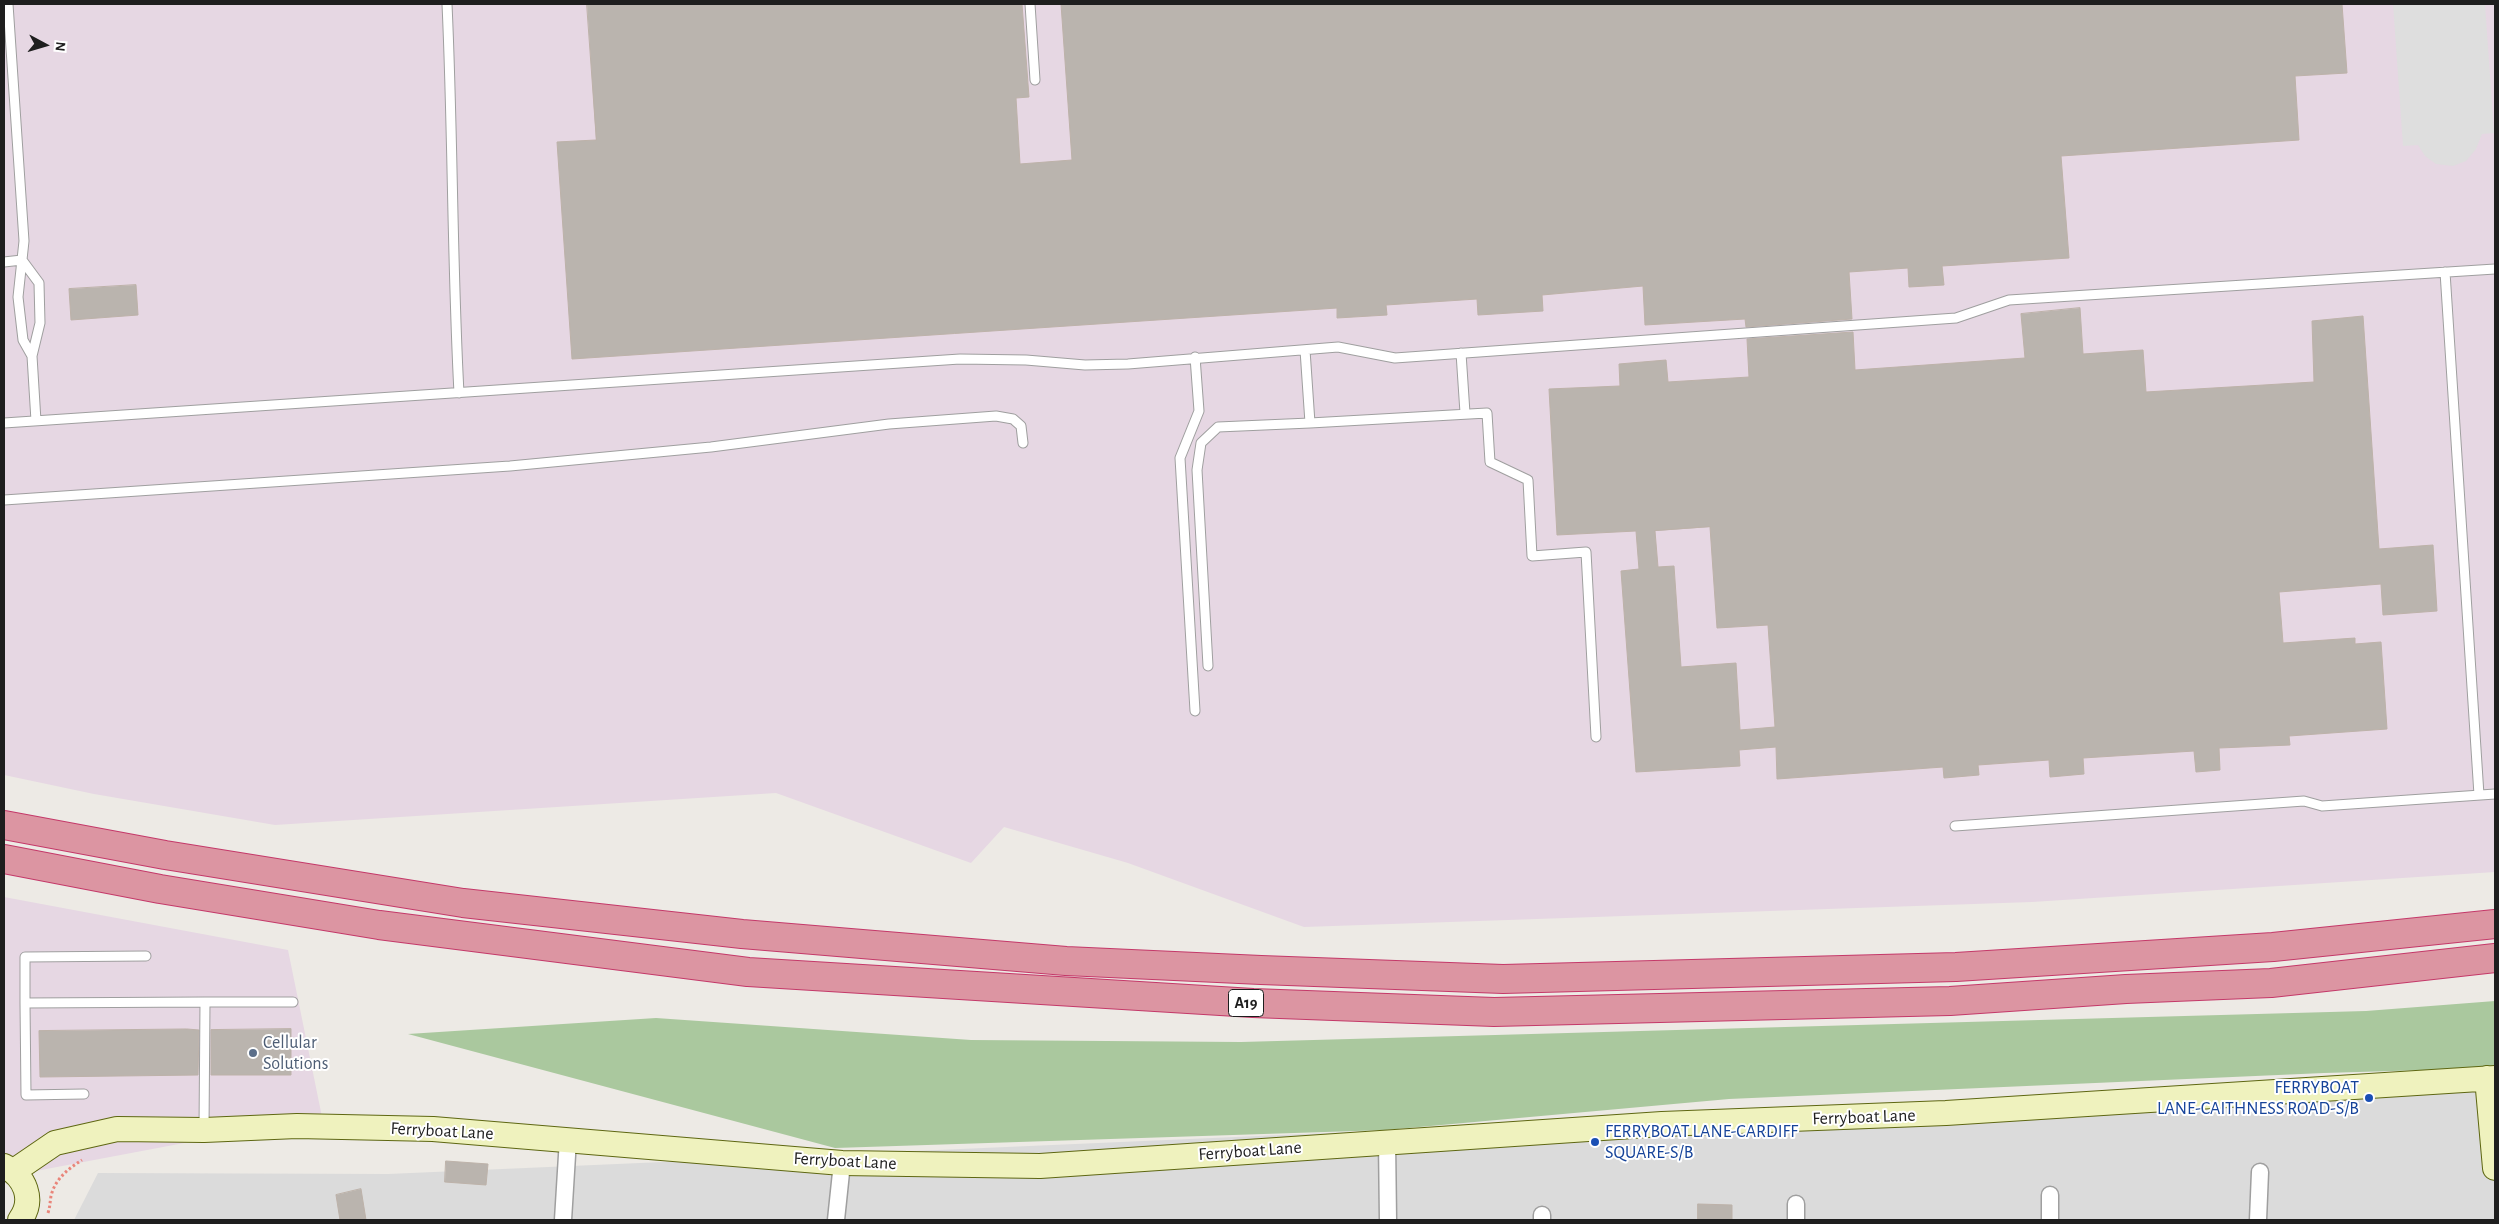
<!DOCTYPE html>
<html>
<head>
<meta charset="utf-8">
<style>
  body { margin:0 }
  #map { position:relative; width:2499px; height:1224px; overflow:hidden; background:#edeae5; font-family:"Alegreya Sans",sans-serif }
  canvas { display:block }
  .frame { position:absolute; inset:0; border:5px solid #1e1e1e; pointer-events:none }
  .north { position:absolute; left:20px; top:20px; width:50px; height:50px; -webkit-text-stroke:4px #fff; paint-order:stroke; rotate:96deg; font-size:14px; font-weight:700; line-height:20px; text-align:center; color:#1e1e1e }
  .north::after { content:''; display:block; margin:auto; width:18px; height:22px; background:#1e1e1e; clip-path:polygon(50% 0,100% 100%,50% 72%,0 100%) }
</style>
</head>
<body>
<div id="map">
<canvas width="2499" height="1224"></canvas>
<div class="frame"></div>
<div class="north">N</div>
</div>
<script>
const ctx = document.querySelector('canvas').getContext('2d');
ctx.lineJoin = 'round';
function fillPath(path, color) { ctx.fillStyle = color; ctx.fill(path, 'evenodd'); }
function strokePath(path, color, width, dash) { ctx.strokeStyle = color; ctx.lineWidth = width; ctx.lineCap = dash ? 'butt' : 'round'; ctx.setLineDash(dash || []); ctx.stroke(path); }
function label(font, color, halo, rows, align = 'center') {
  ctx.font = font + ' "Alegreya Sans",sans-serif'; ctx.lineWidth = 4; ctx.setLineDash([]); ctx.textBaseline = 'middle'; ctx.strokeStyle = halo; ctx.fillStyle = color; for (const [text, x, y, turn = 0] of rows) {
    ctx.save(); ctx.translate(x, y); ctx.rotate((+turn || 0) * Math.PI / 180); ctx.textAlign = isNaN(turn) ? turn : align; if (halo) ctx.strokeText(text, 0, 0); ctx.fillText(text, 0, 0); ctx.restore();
  }
}
const residential = new Path2D(`
  M2495,1082V1220H74L98,1173L388,1174Z`);
const industrial = new Path2D(`
  M4,4H2495V872L2032,902L1304,927L1128,863L1004,827L971,863L776,793L275,825L94,794L4,775Z
  M4,897L288,950L322,1117L4,1177Z`);
const forest = new Path2D(`
  M2495,1001V1068L2324,1073L1729,1099L1386,1130L835,1148L408,1034L656,1018L971,1040L1241,1042L2366,1011Z`);
const parking = new Path2D(`
  M2393,4H2485L2494,133L2482,134L2476,149L2466,161L2453,166L2436,164L2425,156L2418,145L2403,146Z`);
const building = new Path2D(`
  M587,4H1022L1029,97L1016,98L1020,164L1072,160L1061,4H2342L2347,73L2295,76L2299,140L2061,156L2069,258L1942,266L1944,285L1909,287L1908,268L1849,272L1852,319L1746,327L1745,319L1645,325L1643,286L1542,295L1543,311L1478,315L1477,299L1386,305L1387,315L1337,318V308L572,359L557,142L596,140Z
  M136,285L138,315L71,320L69,289Z
  M2080,308L2083,354L2143,350L2146,392L2314,382L2312,321L2363,316L2379,549L2433,545L2437,611L2383,615L2381,584L2279,592L2283,643L2355,638V644L2381,642L2387,729L2289,736L2290,745L2219,748L2220,770L2196,772L2194,751L2083,758L2084,774L2050,777L2049,760L1978,765L1979,775L1944,778L1943,767L1777,779L1776,747L1739,750L1740,766L1636,772L1621,571L1639,569L1636,531L1557,535L1549,389L1620,386L1619,364L1666,360L1668,382L1749,377L1747,339L1853,332L1855,370L2025,358L2021,314ZM1710,527L1717,628L1768,625L1775,727L1740,730L1736,663L1681,667L1674,566L1658,567L1655,531Z
  M187,1029L199,1030L198,1075L40,1077L39,1031Z
  M291,1029V1075H211V1030Z
  M446,1161L488,1164L486,1185L445,1182Z
  M361,1189L366,1220H340L336,1195Z
  M1698,1204L1732,1205V1220H1698Z`);
const path = new Path2D(`
  M48,1213C50,1207 50,1202 51,1196C55,1179 68,1169 82,1160`);
const lane = new Path2D(`
  M8,4L24,241L18,297L23,340L32,356
  M447,4C453,133 452,263 459,393
  M1030,4L1035,80
  M22,260L39,283L40,323L32,356L36,421
  M4,262L22,260
  M2445,272L2479,795
  M1305,350L1310,423L1487,413L1490,462L1528,480L1532,556L1586,552L1596,737
  M1461,353L1465,413
  M1195,357L1199,411L1180,458L1195,711
  M4,423L960,359L1026,360L1085,365L1128,364L1338,347L1395,358L1956,318L2009,300L2495,269
  M4,500L510,466L711,447L889,424L996,416L1013,419L1021,426L1023,443
  M1208,666L1197,470L1201,443L1218,427L1310,423
  M1955,826L2304,801L2322,806L2495,794
  M205,1002H293
  M25,1003V957L146,956
  M84,1094L26,1095L25,1003L205,1002L204,1129`);
const street = new Path2D(`
  M1387,1141L1388,1220
  M1796,1204V1220
  M1542,1215V1220
  M563,1220L568,1139
  M836,1220L842,1163
  M2050,1220V1195
  M2258,1220L2260,1172`);
const secondary = new Path2D(`
  M2487,1078L2495,1168
  M4,1166C25,1176 35,1200 20,1220
  M14,1171L55,1143L117,1129L204,1130L297,1126L433,1129L842,1163L1040,1166L1662,1124L1946,1113L2495,1078`);
const highway = new Path2D(`
  M4,825L165,855L463,903L742,934L1066,961L1261,970L1503,979L1956,967L2273,947L2495,924
  M4,859L160,889L379,925L748,972L1253,1003L1494,1012L1950,1001L2126,989L2271,983L2495,958`);
const markers = [
  [253,1053,5,"#5c6f8a"],
  [2369,1098,5,"#1a4fb4"],
  [1595,1142,5,"#1a4fb4"]
];
const shields = [
  [1246,1003,35]
];
const shieldNames = [
  ["A19",1246,1003]
];
const serviceNames = [
  ["Cellular",263,1043],
  ["Solutions",263,1064]
];
const transitNames = [
  ["FERRYBOAT",2359,1088],
  ["LANE-CAITHNESS ROAD-S/B",2359,1109],
  ["FERRYBOAT LANE-CARDIFF",1605,1132,"left"],
  ["SQUARE-S/B",1605,1153,"left"]
];
const streetNames = [
  ["Ferryboat Lane",1864,1117,-2],
  ["Ferryboat Lane",442,1131,3],
  ["Ferryboat Lane",1250,1151,-4],
  ["Ferryboat Lane",845,1161,3]
];
fillPath(residential, '#dbdbdb');
fillPath(industrial, '#e6d7e3');
fillPath(forest, '#aac89e');
fillPath(parking, '#dedede');
fillPath(building, '#bab4ae');
strokePath(building, '#bdb2a9', 1);
strokePath(lane, '#9f9f9f', 11);
strokePath(street, '#9f9f9f', 19);
strokePath(secondary, '#5e6712', 26);
strokePath(highway, '#c43969', 30);
strokePath(path, '#e9857a', 3, [2.5, 2.5]);
strokePath(lane, '#fff', 9);
strokePath(street, '#fff', 16);
strokePath(secondary, '#eff2be', 24);
strokePath(highway, '#dc95a2', 28);
for (const [x, y, r, color] of markers) { const dot = new Path2D(); dot.arc(x, y, r, 0, 2 * Math.PI); ctx.fillStyle = color; ctx.fill(dot); strokePath(dot, '#fff', 2); }
for (const [x, y, w] of shields) { const box = new Path2D(); box.roundRect(x - w / 2, y - 13.5, w, 27, 4); ctx.fillStyle = '#fff'; ctx.fill(box); strokePath(box, '#1e1e1e', 1); }
label('bold 16px', '#1e1e1e', null, shieldNames);
label('18px', '#4e5e75', '#fff', serviceNames, 'left');
label('18px', '#164399', '#fff', transitNames, 'right');
label('18px', '#1e1e1e', '#fff', streetNames);
</script>
</body>
</html>
